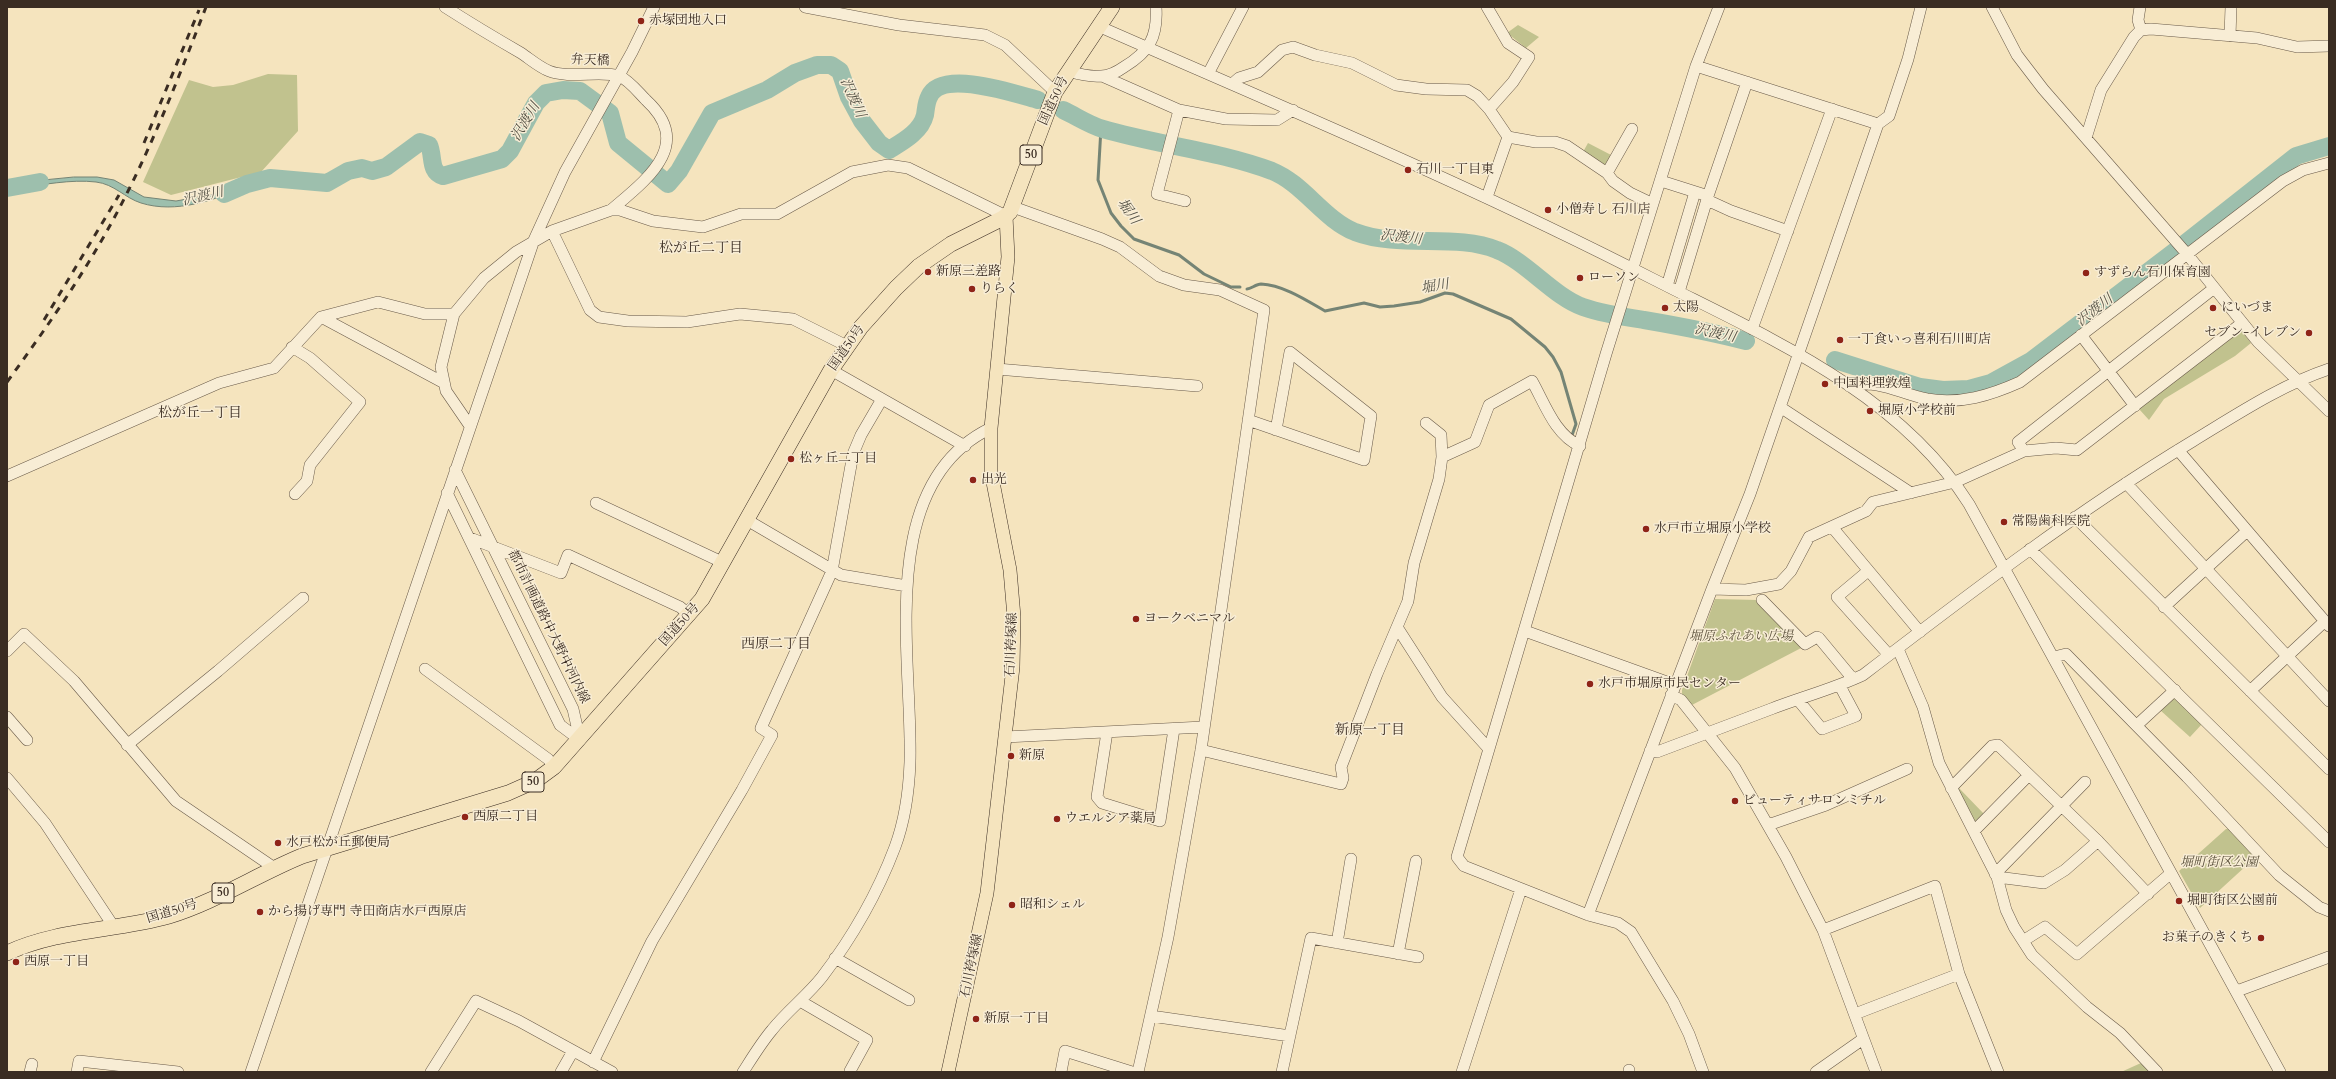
<!DOCTYPE html>
<html>
<head>
<meta charset="utf-8">
<style>
  body { margin:0 }
  #map { position:relative; width:2336px; height:1079px; overflow:hidden; background:#f5e4be; font-family:Cardo,serif }
  canvas { display:block }
  .frame { position:absolute; inset:0; border:8px solid #3a2c22; pointer-events:none }
</style>
</head>
<body>
<div id="map">
<canvas width="2336" height="1079"></canvas>
<div class="frame"></div>
</div>
<script>
const ctx = document.querySelector('canvas').getContext('2d');
ctx.lineJoin = 'round';
function fillPath(path, color) { ctx.fillStyle = color; ctx.fill(path, 'evenodd'); }
function strokePath(path, color, width, dash) { ctx.strokeStyle = color; ctx.lineWidth = width; ctx.lineCap = dash ? 'butt' : 'round'; ctx.setLineDash(dash || []); ctx.stroke(path); }
function label(font, color, halo, rows, align = 'center') {
  ctx.font = font + ' Cardo,"Noto Serif JP",serif'; ctx.lineWidth = 3; ctx.setLineDash([]); ctx.textBaseline = 'middle'; ctx.strokeStyle = halo; ctx.fillStyle = color; for (const [text, x, y, turn = 0] of rows) {
    ctx.save(); ctx.translate(x, y); ctx.rotate((+turn || 0) * Math.PI / 180); ctx.textAlign = isNaN(turn) ? turn : align; if (halo) ctx.strokeText(text, 0, 0); ctx.fillText(text, 0, 0); ctx.restore();
  }
}
const green = new Path2D(`
  M1518,25L1539,37L1526,48L1507,33Z
  M268,74L297,75L298,131L261,172L171,195L143,182L189,80L213,87L233,85Z
  M1588,143L1613,156L1607,167L1583,152Z
  M2241,330L2251,343L2235,356L2164,399L2149,420L2139,409Z
  M1715,599L1758,600L1803,647L1690,706L1682,695V690Z
  M2172,698L2176,699L2202,724L2190,737L2160,710Z
  M1958,787L1984,814L1975,823L1957,792Z
  M2226,829H2232L2258,855L2200,908L2179,871Z
  M2141,1063L2150,1072H2121Z`);
const water = new Path2D(`
  M74,177H97L114,180L144,197L176,201L220,193L246,182L247,186C215,200 176,214 141,203C125,198 114,184 96,182C71,179 43,185 17,188V183Z`);
const stream = new Path2D(`
  M1101,128L1098,180L1111,213L1121,226L1134,239L1179,255L1204,274L1231,287H1240
  M1247,289C1251,289 1256,284 1261,284C1283,285 1306,300 1325,311L1364,303L1380,307L1394,306L1420,302L1445,293L1453,294L1511,319L1545,347L1553,357L1561,372L1576,424L1571,438`);
const river = new Path2D(`
  M1063,110C1076,116 1089,125 1103,129C1158,145 1218,151 1272,171C1304,184 1323,219 1355,232C1400,249 1456,233 1497,250C1526,261 1554,297 1583,307C1603,314 1624,317 1644,320C1679,326 1712,332 1746,341
  M7,188L40,182
  M224,194L247,184L270,178L327,183L348,171L362,168L372,171L386,167L420,142L429,145C434,156 429,172 443,176L502,159L510,151L536,103L546,93L563,90L580,91L610,113L618,143L668,184L679,171L712,113L767,90L795,73L817,65H831L840,71L849,97L862,121L879,143L889,150C902,142 921,132 925,115C926,109 926,103 929,97C941,68 1016,94 1038,100
  M1835,360L1920,387L1943,390L1969,389L1991,383L2031,361L2182,246L2296,156L2329,146`);
const minor = new Path2D(`
  M445,7C470,23 495,38 521,53C530,59 539,67 549,71C569,79 602,70 619,76C629,80 638,92 646,100C695,145 646,180 611,210
  M805,7L899,25L985,35L1005,45L1055,92
  M1487,7L1508,43L1529,57L1513,82L1489,109
  M1992,7L2017,55L2043,89L2187,254L2258,342L2329,411
  M2140,7L2138,20L2141,30
  M1098,26C1285,108 1472,186 1653,279C1767,337 1898,392 1969,504L2280,1072
  M2230,36L2231,7
  M1696,66L1878,124
  M1068,71C1078,74 1090,77 1101,76C1109,76 1117,72 1124,67C1149,52 1158,37 1156,7
  M1208,74L1243,7
  M1102,76L1179,110L1226,119L1277,120L1293,110
  M1232,84L1239,78L1258,72L1282,50L1293,47L1315,55L1352,63L1396,85L1426,89L1467,90L1477,96L1489,109L1508,137L1487,197
  M1179,110L1157,194L1185,201
  M1508,137L1536,142H1555L1567,146L1607,173L1613,181L1630,193L1653,204
  M2086,138L2101,90L2134,37L2141,30L2151,29L2257,38L2297,47L2329,46
  M1607,173L1632,129
  M1661,181L1702,194
  M1707,200L1731,211L1788,231
  M1013,207L1102,239L1120,247L1159,276L1184,285L1220,290L1264,310L1201,750L1168,937L1138,1072
  M552,231L590,310L599,317L628,321L687,322L740,314L793,319L847,346
  M1667,286L1695,192
  M1679,292L1708,196L1747,82
  M321,317L444,383
  M1752,329L1832,109
  M2081,335L2135,406
  M292,347L310,358L360,402L310,465L307,481L295,494
  M997,369L1197,386
  M831,370L965,446
  M1849,386C1880,379 1898,393 1927,399C1960,405 1991,395 2020,382L2283,181L2303,170L2329,163
  M1780,407L1911,493
  M1248,420L1364,460L1371,416L1290,352L1276,430
  M470,426L446,391L441,367L454,314L484,278L516,252L552,231L611,210H620L653,221L703,227L741,214H777L852,172L888,165L908,168L1006,216
  M2178,450L2329,626
  M2024,451L2018,442L2213,289
  M1442,457L1475,442L1489,405L1532,381C1545,404 1555,435 1580,446
  M455,470L573,709L580,740
  M7,476L219,383L274,368L321,317L378,302L425,314H454
  M2126,483L2329,701
  M447,493L560,725L580,740
  M596,503L724,563
  M2075,517L2329,769
  M747,520L841,575L907,586
  M1832,527L1920,632
  M470,538L561,573L568,555L680,607L690,615
  M2030,549L2329,842
  M1868,571L1837,597L1889,655
  M1712,589L1746,590L1779,584L1791,571L1809,537L1866,511L1873,502L1955,482L2024,451L2056,448L2077,450L2242,323
  M1762,600L1805,644L1817,637L1819,638L1853,679
  M2164,607L2247,531
  M1397,627L1442,697L1489,749
  M1525,631L1675,685
  M1898,649L1923,707L1939,763L1997,877L2006,910L2014,927L2032,955L2087,1007L2120,1033L2157,1072
  M7,651L24,634L74,681L176,801L273,867
  M2054,657L2066,654L2187,777L2279,875L2319,907L2329,911
  M425,669L548,759L554,767
  M2250,691L2325,621
  M1671,695L1681,700L1735,768L1786,857L1823,930L1876,1072
  M1798,700L1822,729L1856,716L1840,686
  M7,717L27,740
  M2137,725L2175,690
  M1107,732L1097,797L1102,803L1160,821L1174,729
  M1005,737L1203,727
  M127,745L218,671L303,598
  M1201,750L1341,784L1343,778L1341,767L1377,674L1408,601L1414,563L1439,479L1442,457L1441,435L1426,423
  M1650,751L1657,752C1695,738 1733,723 1771,709C1802,697 1833,689 1863,675C1970,593 2077,511 2193,441C2236,415 2281,385 2329,369
  M7,778L45,823L114,927
  M1951,788L1992,746L1998,745L2098,841L2148,894
  M1768,825L1826,805L1907,769
  M1974,831L2029,775
  M1995,874L2085,782
  M1997,877L2044,883L2065,870L2098,841
  M1588,915L1712,589L1750,494L1878,124L1889,116L1908,59L1921,7
  M1823,930L1935,886L1959,974L1998,1072
  M2023,941L2045,927L2077,954L2170,874
  M1337,943L1351,859
  M1398,954L1416,861
  M835,958L909,1000
  M2237,991L2329,957
  M800,1001L867,1040L850,1071
  M1855,1014L1959,974
  M1151,1016L1290,1036
  M593,1062L652,941L742,790L772,735L761,728L832,571L853,454L861,435L882,399
  M30,1072L32,1064
  M77,1072L79,1061L178,1072
  M251,1072L534,240L565,172L632,52L654,7
  M431,1072L476,1001L519,1021L612,1072
  M561,1072L573,1051
  M743,1072C752,1058 761,1043 772,1030C787,1011 807,996 822,977C851,939 878,892 895,847C905,820 909,790 910,762C913,658 874,484 991,428
  M1061,1072L1065,1051L1132,1072
  M1282,1072L1311,938L1418,957
  M1462,1072L1521,889
  M1629,1072V1070
  M1703,1072L1689,1034L1673,1001L1631,932L1618,923L1588,915L1464,866L1457,857L1606,354L1696,66L1719,7
  M1816,1072L1863,1039`);
const major = new Path2D(`
  M948,1072L987,893L1013,667L1014,617L1010,570L991,472V428L1008,257L1006,216`);
const highway = new Path2D(`
  M7,953C58,929 116,931 169,916C215,902 258,874 302,856L508,793L535,781L554,767L702,599L831,370L861,327L896,288L919,266L951,244L1003,218L1010,212L1055,92L1112,7`);
const rail = new Path2D(`
  M144,143L199,10
  M44,320L119,195
  M7,382C45,330 82,277 113,220C150,152 178,79 206,7`);
const markers = [
  [641,21,4,"#8f2418"],
  [1408,170,4,"#8f2418"],
  [1548,210,4,"#8f2418"],
  [928,272,4,"#8f2418"],
  [2086,273,4,"#8f2418"],
  [1580,278,4,"#8f2418"],
  [972,289,4,"#8f2418"],
  [1665,308,4,"#8f2418"],
  [2213,308,4,"#8f2418"],
  [2309,333,4,"#8f2418"],
  [1840,340,4,"#8f2418"],
  [1825,384,4,"#8f2418"],
  [1870,411,4,"#8f2418"],
  [791,459,4,"#8f2418"],
  [973,480,4,"#8f2418"],
  [2004,522,4,"#8f2418"],
  [1646,529,4,"#8f2418"],
  [1136,619,4,"#8f2418"],
  [1590,684,4,"#8f2418"],
  [1011,756,4,"#8f2418"],
  [1735,801,4,"#8f2418"],
  [465,817,4,"#8f2418"],
  [1057,819,4,"#8f2418"],
  [278,843,4,"#8f2418"],
  [2179,901,4,"#8f2418"],
  [1012,905,4,"#8f2418"],
  [260,912,4,"#8f2418"],
  [2261,938,4,"#8f2418"],
  [16,962,4,"#8f2418"],
  [976,1019,4,"#8f2418"]
];
const shields = [
  [1031,155,22],
  [533,782,22],
  [223,893,22]
];
const shieldNames = [
  ["50",1031,155],
  ["50",533,782],
  ["50",223,893]
];
const poiNames = [
  ["赤塚団地入口",649,21],
  ["石川一丁目東",1416,170],
  ["小僧寿し 石川店",1556,210],
  ["新原三差路",936,272],
  ["すずらん石川保育園",2094,273],
  ["ローソン",1588,278],
  ["りらく",980,289],
  ["太陽",1673,308],
  ["にいづま",2221,308],
  ["セブン-イレブン",2301,333,"right"],
  ["一丁食いっ喜利石川町店",1848,340],
  ["中国料理敦煌",1833,384],
  ["堀原小学校前",1878,411],
  ["松ヶ丘二丁目",799,459],
  ["出光",981,480],
  ["常陽歯科医院",2012,522],
  ["水戸市立堀原小学校",1654,529],
  ["ヨークベニマル",1144,619],
  ["水戸市堀原市民センター",1598,684],
  ["新原",1019,756],
  ["ビューティサロンミチル",1743,801],
  ["西原二丁目",473,817],
  ["ウエルシア薬局",1065,819],
  ["水戸松が丘郵便局",286,843],
  ["堀町街区公園前",2187,901],
  ["昭和シェル",1020,905],
  ["から揚げ専門 寺田商店水戸西原店",268,912],
  ["お菓子のきくち",2253,938,"right"],
  ["西原一丁目",24,962],
  ["新原一丁目",984,1019]
];
const streetNames = [
  ["弁天橋",590,61,2],
  ["国道50号",1054,101,-65],
  ["国道50号",847,348,-55],
  ["国道50号",680,625,-48],
  ["都市計画道路中大野中河内線",548,627,64],
  ["石川袴塚線",1012,645,-88],
  ["国道50号",172,912,-17],
  ["石川袴塚線",972,966,-78]
];
const parkNames = [
  ["堀原ふれあい広場",1741,637],
  ["堀町街区公園",2219,863]
];
const waterNames = [
  ["沢渡川",852,98,66],
  ["沢渡川",526,122,-59],
  ["沢渡川",203,197,-13],
  ["堀川",1128,212,55],
  ["沢渡川",1401,238,6],
  ["堀川",1435,287,-9],
  ["沢渡川",2095,311,-38],
  ["沢渡川",1715,334,12]
];
const neighbourhoodNames = [
  ["松が丘二丁目",701,249],
  ["松が丘一丁目",200,414],
  ["西原二丁目",776,645],
  ["新原一丁目",1370,731]
];
fillPath(green, '#c1c28e');
fillPath(water, '#9dbfad');
strokePath(water, '#758475', 1);
strokePath(stream, '#758475', 3);
strokePath(river, '#9dbfad', 18);
strokePath(minor, '#695a49', 12);
strokePath(major, '#3a2c22', 14);
strokePath(highway, '#3a2c22', 16);
strokePath(minor, '#f8edd5', 11);
strokePath(major, '#f5e4be', 13);
strokePath(highway, '#f5e4be', 15);
strokePath(rail, '#3a2c22', 3, [7, 7]);
for (const [x, y, r, color] of markers) { const dot = new Path2D(); dot.arc(x, y, r, 0, 2 * Math.PI); ctx.fillStyle = color; ctx.fill(dot); strokePath(dot, '#f8edd5', 1.5); }
for (const [x, y, w] of shields) { const box = new Path2D(); box.roundRect(x - w / 2, y - 10, w, 20, 3); ctx.fillStyle = '#f8edd5'; ctx.fill(box); strokePath(box, '#3a2c22', 1); }
label('bold 12px', '#3a2c22', null, shieldNames);
label('13px', '#3a2c22', '#f8edd5', poiNames, 'left');
label('13px', '#3a2c22', '#f8edd5', streetNames);
label('italic 13px', '#5c523d', '#f8edd5', parkNames);
label('italic 14px', '#535145', '#f8edd5', waterNames);
label('14px', '#3a2c22', '#f8edd5', neighbourhoodNames);
</script>
</body>
</html>
